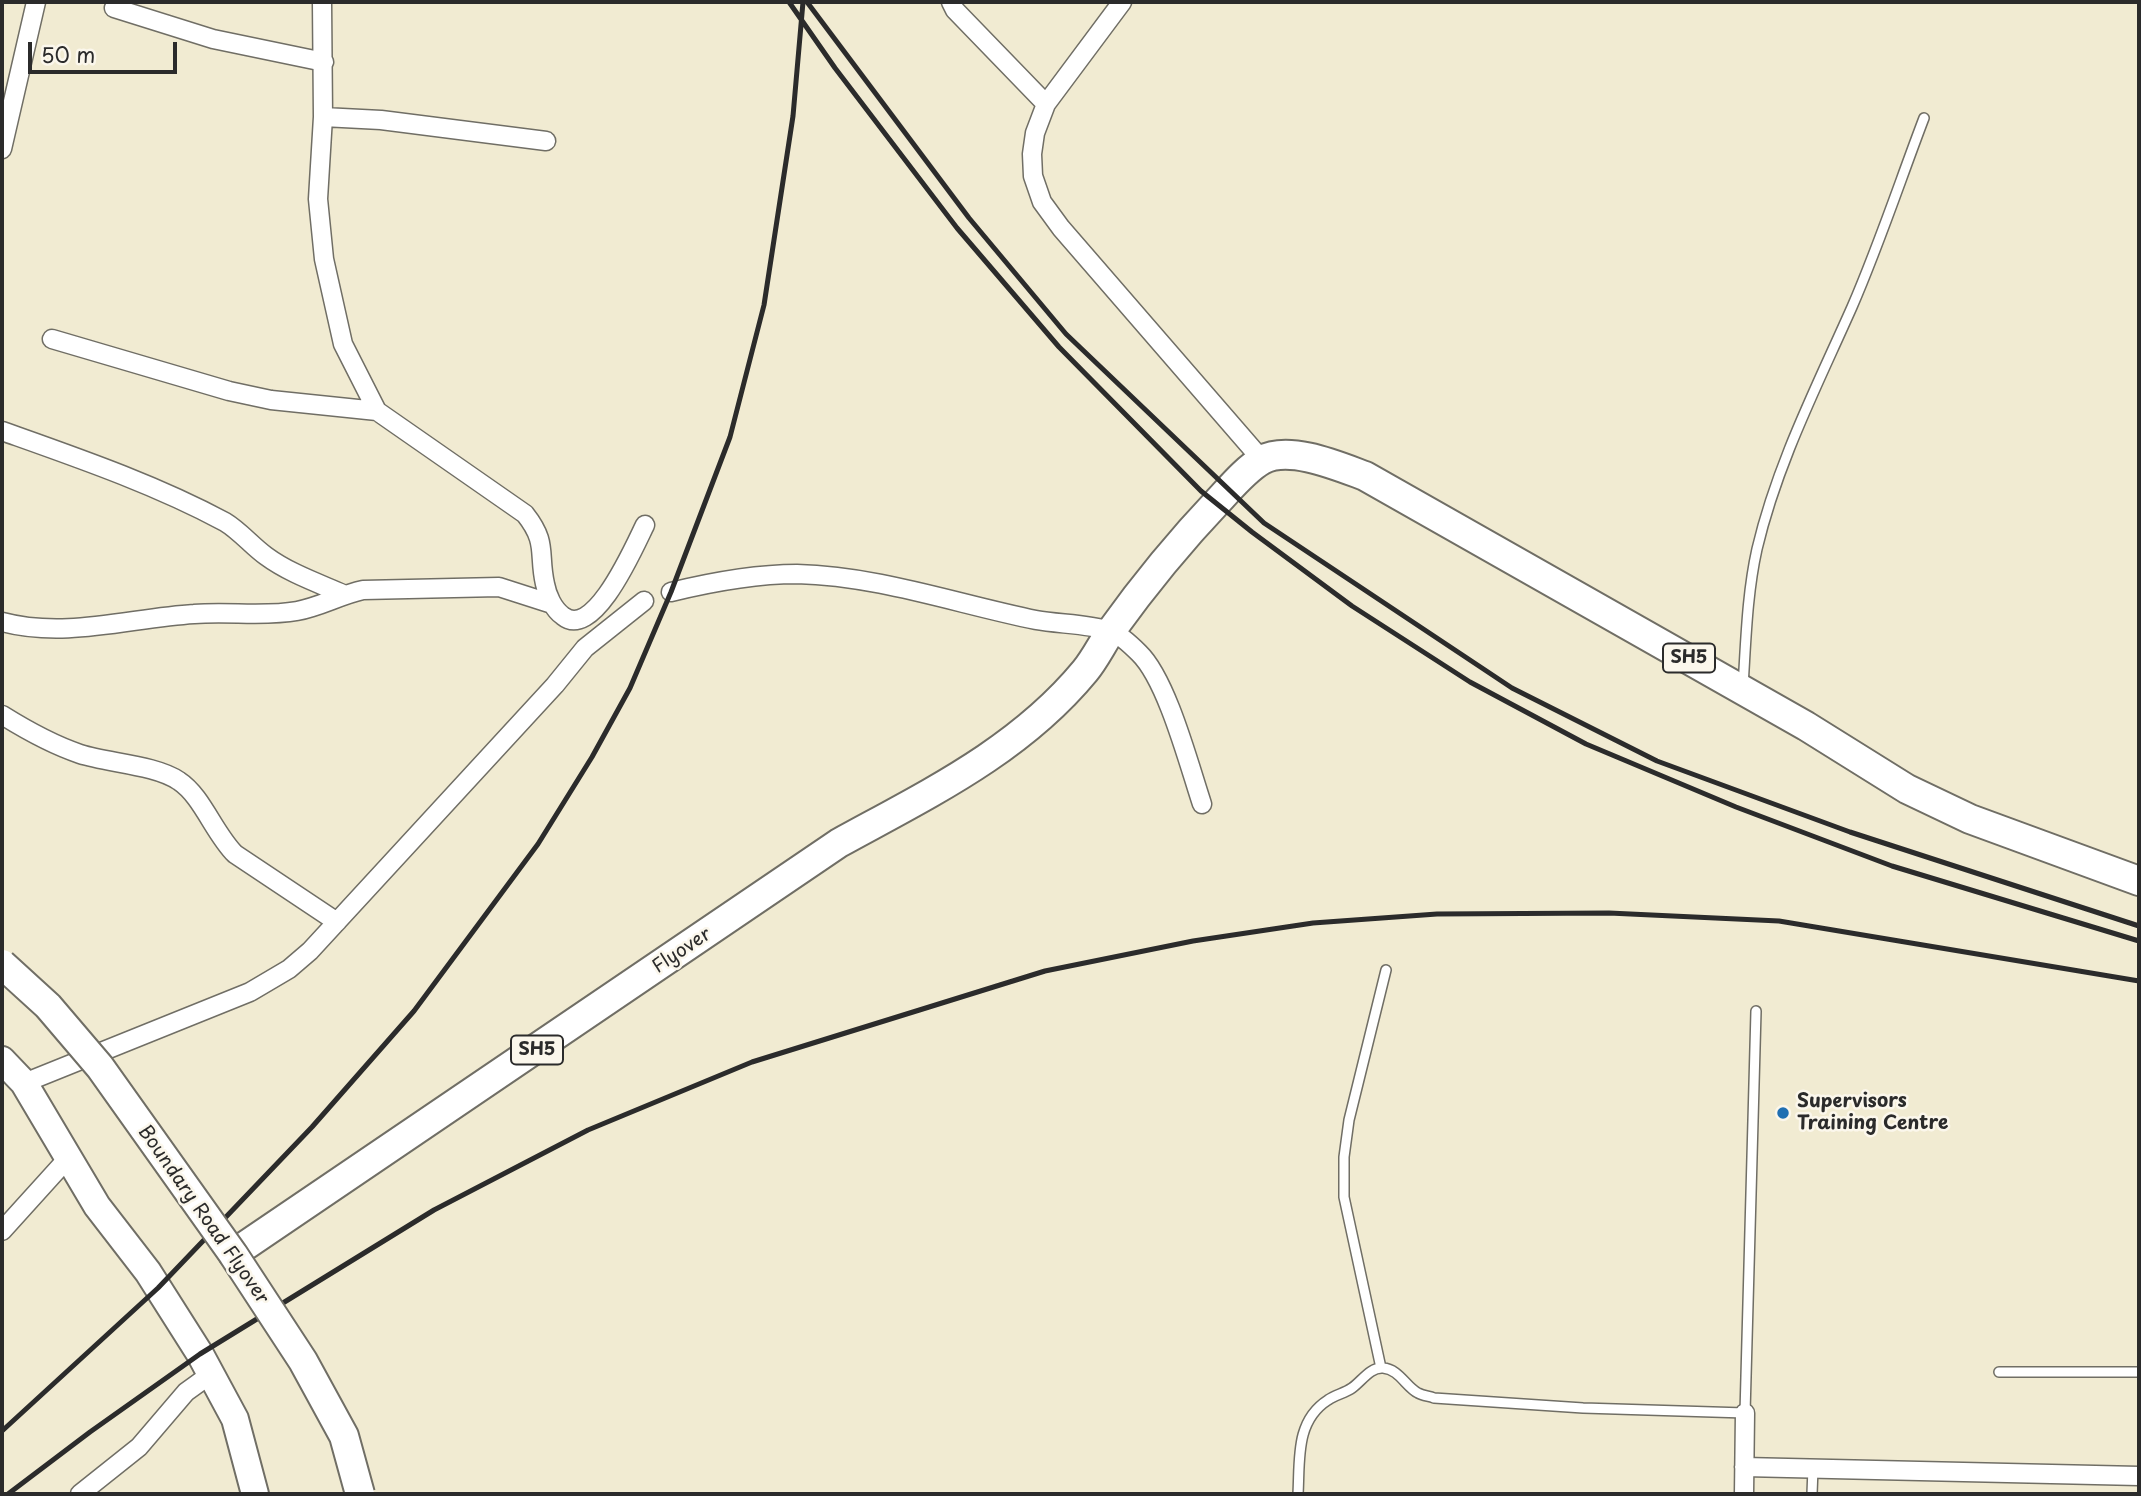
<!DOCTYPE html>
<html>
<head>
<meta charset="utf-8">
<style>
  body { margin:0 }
  #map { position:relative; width:2141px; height:1496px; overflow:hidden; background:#f1ebd2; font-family:"Playpen Sans",sans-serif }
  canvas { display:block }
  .frame { position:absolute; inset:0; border:4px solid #2b2b2b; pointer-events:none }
  .scale { position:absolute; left:28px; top:42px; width:149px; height:32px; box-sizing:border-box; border:4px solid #2b2b2b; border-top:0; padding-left:9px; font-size:21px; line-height:24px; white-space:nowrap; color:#2b2b2b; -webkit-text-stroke:5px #fbf7ec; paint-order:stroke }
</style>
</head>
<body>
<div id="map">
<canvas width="2141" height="1496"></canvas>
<div class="frame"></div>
<div class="scale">50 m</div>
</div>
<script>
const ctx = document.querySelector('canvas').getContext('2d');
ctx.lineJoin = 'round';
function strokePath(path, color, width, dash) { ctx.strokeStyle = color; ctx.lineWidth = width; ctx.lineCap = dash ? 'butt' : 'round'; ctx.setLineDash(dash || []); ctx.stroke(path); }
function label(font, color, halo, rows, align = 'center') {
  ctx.font = font + ' "Playpen Sans",sans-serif'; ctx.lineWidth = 5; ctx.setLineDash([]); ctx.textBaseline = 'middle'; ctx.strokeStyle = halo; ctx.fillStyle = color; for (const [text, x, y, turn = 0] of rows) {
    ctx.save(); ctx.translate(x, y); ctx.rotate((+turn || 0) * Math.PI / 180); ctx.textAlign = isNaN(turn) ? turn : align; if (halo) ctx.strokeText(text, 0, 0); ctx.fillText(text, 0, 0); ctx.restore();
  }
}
const lane = new Path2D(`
  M1743,686C1746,640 1747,594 1757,549C1777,464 1817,386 1852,307C1879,245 1900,181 1924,118
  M1381,1368L1344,1197V1157L1349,1120L1386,970
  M1999,1372H2139
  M1298,1494C1300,1460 1295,1421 1328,1400C1335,1395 1345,1393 1352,1388C1362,1381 1370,1367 1383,1368C1399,1369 1406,1387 1418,1393C1423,1396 1429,1396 1434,1398L1583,1408L1745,1413L1756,1011
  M1812,1494L1813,1468`);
const street = new Path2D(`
  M322,2L323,117L318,199L324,259L343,344L377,411L525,514C548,543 538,553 545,584C547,595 553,609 563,616C594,641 635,545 645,525
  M951,2L955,10L1046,104
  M1122,2L1046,104L1035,133L1032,154L1033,176L1042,202L1061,228L1262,460
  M114,8L213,39L324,62
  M323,117L381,120L546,141
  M2,149L36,2
  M52,339L229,391L271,400L377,411
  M2,431C78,458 154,484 225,522C240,531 252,546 266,556C289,573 318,583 343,594
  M671,592C712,582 754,574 797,574C879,576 957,604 1036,620C1058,624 1090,624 1110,631C1119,634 1132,646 1139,653C1167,680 1189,765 1202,804
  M2,622C66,639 130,618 194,614C228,611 264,617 297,611C320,607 340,595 363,590L499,587L552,604
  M2,715C26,730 53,745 80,754C108,763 156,765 179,781C202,796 214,833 235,854L337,922
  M24,1083L250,992L289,969L310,951L555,685L585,648L644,601
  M2,1231L68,1158
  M1744,1467L2139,1476
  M80,1494L139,1447L186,1392L211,1374
  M1744,1494L1745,1413`);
const secondary = new Path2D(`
  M2,1060L24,1083L97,1206L148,1272L200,1354L235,1419L255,1494`);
const primary = new Path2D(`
  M233,1254L839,843C928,794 1019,751 1085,671C1095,659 1102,644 1111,631C1144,585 1181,540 1219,500C1232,486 1246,469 1262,460C1289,445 1338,466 1365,476L1806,726L1907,789L1970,819L2139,881`);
const rail = new Path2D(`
  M789,2L835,68L957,228L1059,347L1201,491L1252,532L1352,606L1470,682L1586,744L1736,807L1892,866L2139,941
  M807,2L969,218L1066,334L1264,523L1512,688L1657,761L1850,832L2139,926
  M2,1431L158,1288L312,1127L414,1011L538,844L592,757L630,688L671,592L730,437L764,305L793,116L803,2
  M8,1494L90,1432L200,1354L434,1210L588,1130L752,1062L1045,971L1193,941L1313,923L1437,914L1609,913L1779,921L2139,981`);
const primaryBridge = new Path2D(`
  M2,964L48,1006L100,1067L233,1254L303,1361L344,1436L360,1494`);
const markers = [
  [1783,1113,7,"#1f6fb2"]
];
const shields = [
  [1689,658,52],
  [537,1050,52]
];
const shieldNames = [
  ["SH5",1689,658],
  ["SH5",537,1050]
];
const streetNames = [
  ["Flyover",682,951,-34],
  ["Boundary Road Flyover",203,1215,55]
];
const poiNames = [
  ["Supervisors",1797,1102],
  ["Training Centre",1797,1124]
];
strokePath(lane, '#706e65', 12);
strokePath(street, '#706e65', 21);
strokePath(secondary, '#706e65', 30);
strokePath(primary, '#706e65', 32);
strokePath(lane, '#fff', 9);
strokePath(street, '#fff', 18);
strokePath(secondary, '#fff', 26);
strokePath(primary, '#fff', 28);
strokePath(rail, '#2b2b2b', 5);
strokePath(primaryBridge, '#706e65', 32, []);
strokePath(primaryBridge, '#fff', 28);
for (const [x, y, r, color] of markers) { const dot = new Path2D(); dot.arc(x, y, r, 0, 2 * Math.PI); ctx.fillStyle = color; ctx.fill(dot); strokePath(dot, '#fbf7ec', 2.5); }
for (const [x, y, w] of shields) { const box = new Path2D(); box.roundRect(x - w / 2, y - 14.5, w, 29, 5); ctx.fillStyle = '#fbf7ec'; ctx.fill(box); strokePath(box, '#2b2b2b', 2); }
label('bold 18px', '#2b2b2b', null, shieldNames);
label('19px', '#2b2b2b', '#fbf7ec', streetNames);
label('bold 19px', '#2b2b2b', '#fbf7ec', poiNames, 'left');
</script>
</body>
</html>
